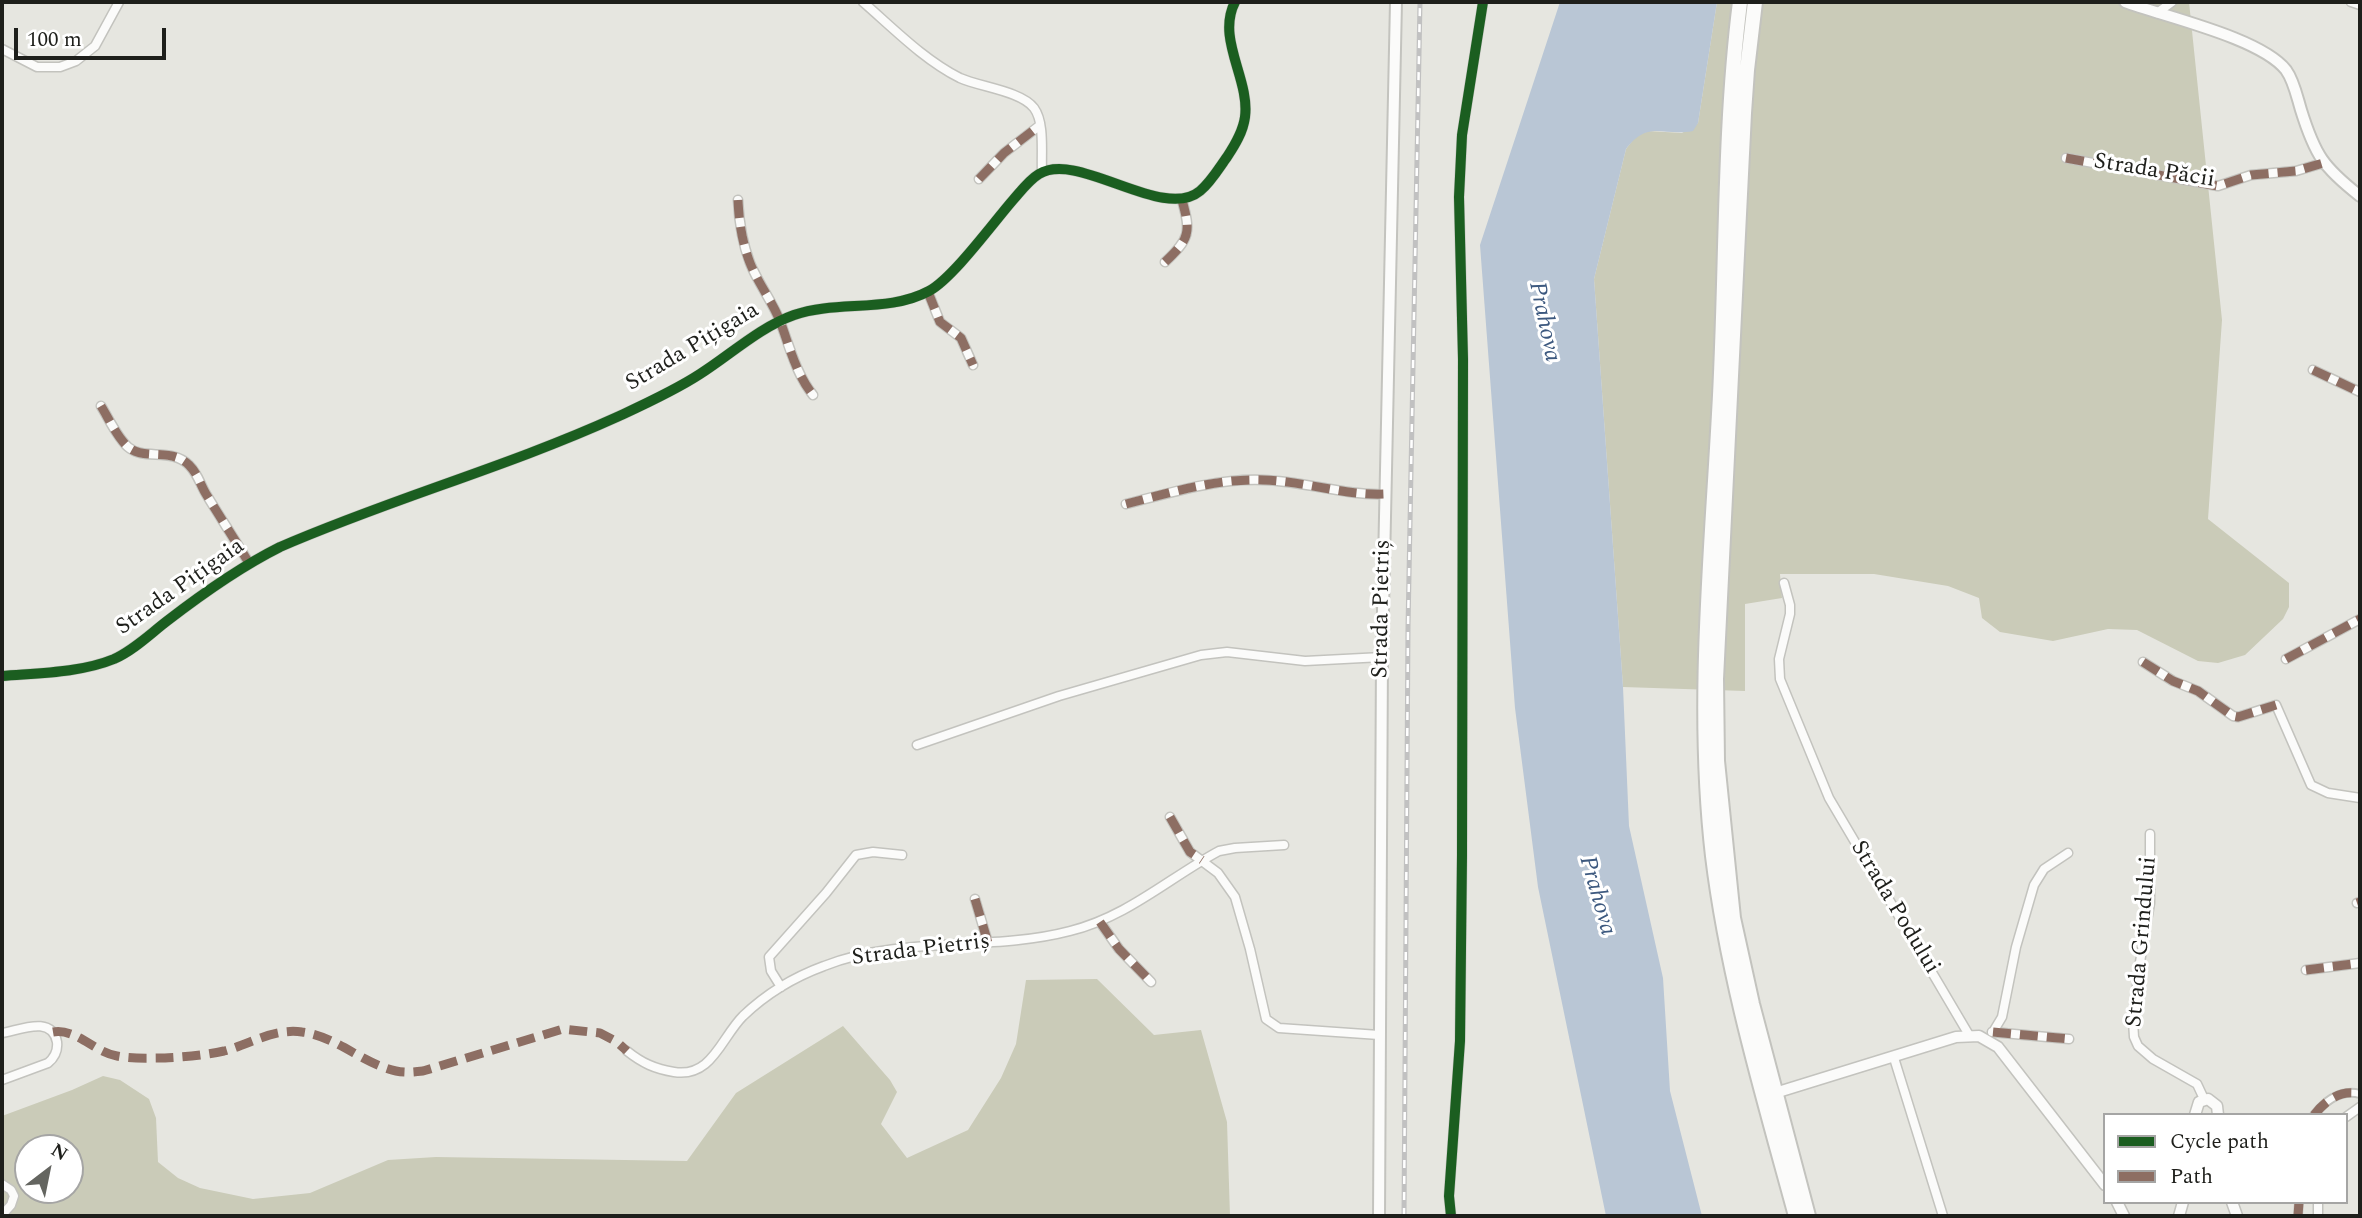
<!DOCTYPE html>
<html>
<head>
<meta charset="utf-8">
<style>
  body { margin:0 }
  #map { position:relative; width:2362px; height:1218px; overflow:hidden; background:#e6e6e0; font-family:Spectral,serif }
  canvas { display:block }
  .frame { position:absolute; inset:0; border:4px solid #1e1f1b; pointer-events:none }
  .legend { position:absolute; left:2103px; top:1113px; width:245px; height:91px; box-sizing:border-box; background:#fff; border:2px solid #a5a5a4; margin:0; padding:9px 12px; list-style:none; font-size:21px; color:#1e1f1b }
  .legend li { display:flex; align-items:center; gap:14px; height:35px }
  .legend b { width:35px; border:2px solid #a5a5a4 }
  .north { position:absolute; left:14px; top:1134px; width:70px; height:70px; box-sizing:border-box; background:#fff; border:2px solid #a5a5a4; border-radius:50%; rotate:32deg; font-size:19px; font-weight:700; line-height:28px; text-align:center; color:#1e1f1b }
  .north::after { content:''; display:block; margin:auto; width:24px; height:32px; background:#646560; clip-path:polygon(50% 0,100% 100%,50% 72%,0 100%) }
  .scale { position:absolute; left:14px; top:28px; width:152px; height:32px; box-sizing:border-box; border:4px solid #1e1f1b; border-top:0; padding-left:9px; font-size:21px; line-height:24px; white-space:nowrap; color:#1e1f1b; -webkit-text-stroke:5px #fff; paint-order:stroke }
</style>
</head>
<body>
<div id="map">
<canvas width="2362" height="1218"></canvas>
<div class="frame"></div>
<ul class="legend">
<li><b style="height:9px;background:#1b5e20"></b>Cycle path</li>
<li><b style="height:9px;background:#8d6e63"></b>Path</li>
</ul>
<div class="north">N</div>
<div class="scale">100 m</div>
</div>
<script>
const ctx = document.querySelector('canvas').getContext('2d');
ctx.lineJoin = 'round';
function fillPath(path, color) { ctx.fillStyle = color; ctx.fill(path, 'evenodd'); }
function strokePath(path, color, width, dash) { ctx.strokeStyle = color; ctx.lineWidth = width; ctx.lineCap = dash ? 'butt' : 'round'; ctx.setLineDash(dash || []); ctx.stroke(path); }
function label(font, color, halo, rows, align = 'center') {
  ctx.font = font + ' Spectral,serif'; ctx.lineWidth = 6; ctx.setLineDash([]); ctx.textBaseline = 'middle'; ctx.strokeStyle = halo; ctx.fillStyle = color; for (const [text, x, y, turn = 0] of rows) {
    ctx.save(); ctx.translate(x, y); ctx.rotate((+turn || 0) * Math.PI / 180); ctx.textAlign = isNaN(turn) ? turn : align; if (halo) ctx.strokeText(text, 0, 0); ctx.fillText(text, 0, 0); ctx.restore();
  }
}
const forest = new Path2D(`
  M1717,2H2189L2222,320L2208,519L2289,583V607L2283,619L2245,655L2218,663L2198,661L2137,630L2108,629L2053,641L2000,632L1982,618L1979,598L1948,586L1874,574H1780L1782,598L1745,604V691L1623,687L1594,279L1626,149L1636,136L1648,131L1682,133L1698,123Z
  M1097,979L1154,1035L1201,1030L1227,1122L1230,1216H2V1116L72,1090L103,1076L120,1080L149,1099L156,1118L158,1162L178,1178L200,1188L253,1199L310,1193L388,1160L436,1157L687,1161L736,1093L843,1026L890,1080L897,1092L881,1124L907,1158L968,1130L1001,1078L1016,1044L1026,980ZM28,1148H70V1190H28Z`);
const water = new Path2D(`
  M1560,2H1717L1698,123L1693,131C1662,137 1649,119 1626,149L1594,279L1623,687L1629,826L1663,978L1670,1091L1702,1216H1606L1538,887L1515,708L1480,245Z`);
const pedestrian = new Path2D(`
  M2314,1115C2326,1100 2341,1089 2360,1094
  M2298,1216L2299,1202`);
const minor = new Path2D(`
  M863,2C893,28 924,60 960,78C980,87 1021,91 1034,108C1045,123 1041,153 1042,171
  M2351,2L2360,5
  M2157,13L2172,2
  M2,49L37,67H60L76,61L95,46L119,2
  M2066,158L2218,186L2251,175L2296,171L2323,163
  M979,179L1004,153L1039,126
  M738,200C739,222 742,242 750,263C758,283 772,301 780,321C789,345 796,374 813,395
  M1165,262C1190,238 1191,233 1182,200
  M928,292L940,322L961,338L973,365
  M2313,370L2360,392
  M101,406C109,419 117,437 128,447C144,461 171,447 189,465C198,474 200,484 206,494C220,517 235,540 249,563
  M1126,504C1169,493 1218,478 1263,480C1304,481 1346,496 1385,494
  M1784,583L1790,605V614L1779,659L1780,679L1829,798L1969,1035
  M2286,659L2360,619
  M2143,662L2173,681L2198,691L2233,716L2238,717L2276,705L2311,785L2328,793L2360,798
  M2,676C38,673 80,673 114,659C134,650 150,634 167,621C202,594 240,567 280,547C390,499 507,467 617,417C645,404 674,391 700,374C730,355 760,327 794,315C837,300 888,313 929,291C953,278 993,223 1013,200C1021,191 1029,180 1039,174C1078,150 1163,222 1200,191C1211,182 1219,168 1227,157C1235,145 1243,132 1245,117C1250,79 1216,39 1235,2
  M917,745L1059,696L1201,655L1227,652L1305,661L1382,657
  M1170,817L1190,852L1218,873L1235,897L1250,949L1266,1019L1279,1028L1379,1035
  M2150,834V903L2139,968L2133,1021L2134,1037L2138,1046L2153,1059L2197,1084L2204,1099
  M975,899L988,943
  M2357,903L2360,902
  M1100,922L1119,949L1151,982
  M2306,970L2360,963
  M781,987L771,971L769,957L826,893L856,855L873,852L902,855
  M1992,1032L2069,1039
  M1993,1032L2002,1017L2016,947L2034,885L2044,869L2068,853
  M2,1033C20,1030 52,1015 57,1042C58,1051 54,1058 48,1063L2,1080
  M627,1051C642,1063 655,1069 674,1072C712,1078 721,1038 743,1016C766,994 794,977 824,966C902,935 990,952 1070,931C1127,917 1169,878 1219,851L1235,848L1284,845
  M1894,1058L1943,1216
  M2346,1117L2360,1107
  M2,1184L11,1190L14,1196L11,1205L2,1215
  M1451,1216L1449,1196L1460,1041L1462,855L1463,359L1459,197L1462,135L1483,2
  M2318,1216V1202`);
const tertiary = new Path2D(`
  M1775,1093L1956,1037L1979,1036L1998,1047L2105,1185
  M2195,1115L2199,1102L2208,1099L2217,1106L2218,1115
  M2117,1202L2124,1216
  M2232,1202L2237,1216
  M2179,1216L2183,1202`);
const secondary = new Path2D(`
  M2125,2C2166,17 2261,38 2286,70C2294,81 2297,97 2301,110C2315,155 2323,167 2360,196
  M1379,1216L1382,657L1396,2`);
const trunk = new Path2D(`
  M1740,2C1723,136 1727,278 1719,414C1711,561 1696,709 1713,856C1728,979 1764,1098 1796,1216
  M1755,2L1747,70L1744,113L1716,679L1717,761L1733,918L1752,1004L1808,1216`);
const rail = new Path2D(`
  M1404,1216L1408,627L1420,2`);
const quiet = new Path2D(`
  M2066,158L2218,186L2251,175L2296,171L2323,163
  M979,179L1004,153L1039,126
  M738,200C739,222 742,242 750,263C758,283 772,301 780,321C789,345 796,374 813,395
  M1165,262C1190,238 1191,233 1182,200
  M928,292L940,322L961,338L973,365
  M2313,370L2360,392
  M101,406C109,419 117,437 128,447C144,461 171,447 189,465C198,474 200,484 206,494C220,517 235,540 249,563
  M1126,504C1169,493 1218,478 1263,480C1304,481 1346,496 1385,494
  M2286,659L2360,619
  M2143,662L2173,681L2198,691L2233,716L2238,717L2276,705
  M1170,817L1190,852L1202,860
  M975,899L988,943
  M2357,903L2360,902
  M1100,922L1119,949L1151,982
  M2306,970L2360,963
  M53,1032C76,1028 94,1052 117,1056C132,1059 150,1058 165,1058C185,1057 205,1055 224,1051C250,1044 274,1028 302,1032C336,1036 363,1064 396,1071C405,1073 414,1072 423,1071L563,1029L600,1033L617,1042L627,1051
  M1993,1032L2069,1039
  M2314,1115C2326,1100 2341,1089 2360,1094
  M2298,1216L2299,1202`);
const cycleway = new Path2D(`
  M2,676C38,673 80,673 114,659C134,650 150,634 167,621C202,594 240,567 280,547C390,499 507,467 617,417C645,404 674,391 700,374C730,355 760,327 794,315C837,300 888,313 929,291C953,278 993,223 1013,200C1021,191 1029,180 1039,174C1078,150 1163,222 1200,191C1211,182 1219,168 1227,157C1235,145 1243,132 1245,117C1250,79 1216,39 1235,2
  M1451,1216L1449,1196L1460,1041L1462,855L1463,359L1459,197L1462,135L1483,2`);
const streetNames = [
  ["Strada Păcii",2154,172,9],
  ["Strada Pițigaia",693,348,-31],
  ["Strada Pițigaia",181,588,-35],
  ["Strada Pietriș",1383,609,-89],
  ["Strada Podului",1894,908,59],
  ["Strada Grindului",2143,942,-85],
  ["Strada Pietriș",921,951,-7]
];
const waterNames = [
  ["Prahova",1543,322,78],
  ["Prahova",1596,896,74]
];
fillPath(forest, '#cacbb8');
fillPath(water, '#b9c6d5');
strokePath(pedestrian, '#c3c3be', 10);
strokePath(minor, '#c3c3be', 11);
strokePath(tertiary, '#c3c3be', 13);
strokePath(secondary, '#c3c3be', 14);
strokePath(trunk, '#c3c3be', 18);
strokePath(pedestrian, '#fbfbfa', 6);
strokePath(minor, '#fbfbfa', 8);
strokePath(tertiary, '#fbfbfa', 10);
strokePath(secondary, '#fbfbfa', 10);
strokePath(trunk, '#fbfbfa', 14);
strokePath(rail, '#c1c1c1', 5);
strokePath(rail, '#fff', 2.5, [8]);
strokePath(quiet, '#8d6e63', 9, [18, 9]);
strokePath(cycleway, '#1b5e20', 10);
label('23px', '#1e1f1b', '#fff', streetNames);
label('italic 24px', '#3d597f', '#fff', waterNames);
</script>
</body>
</html>
